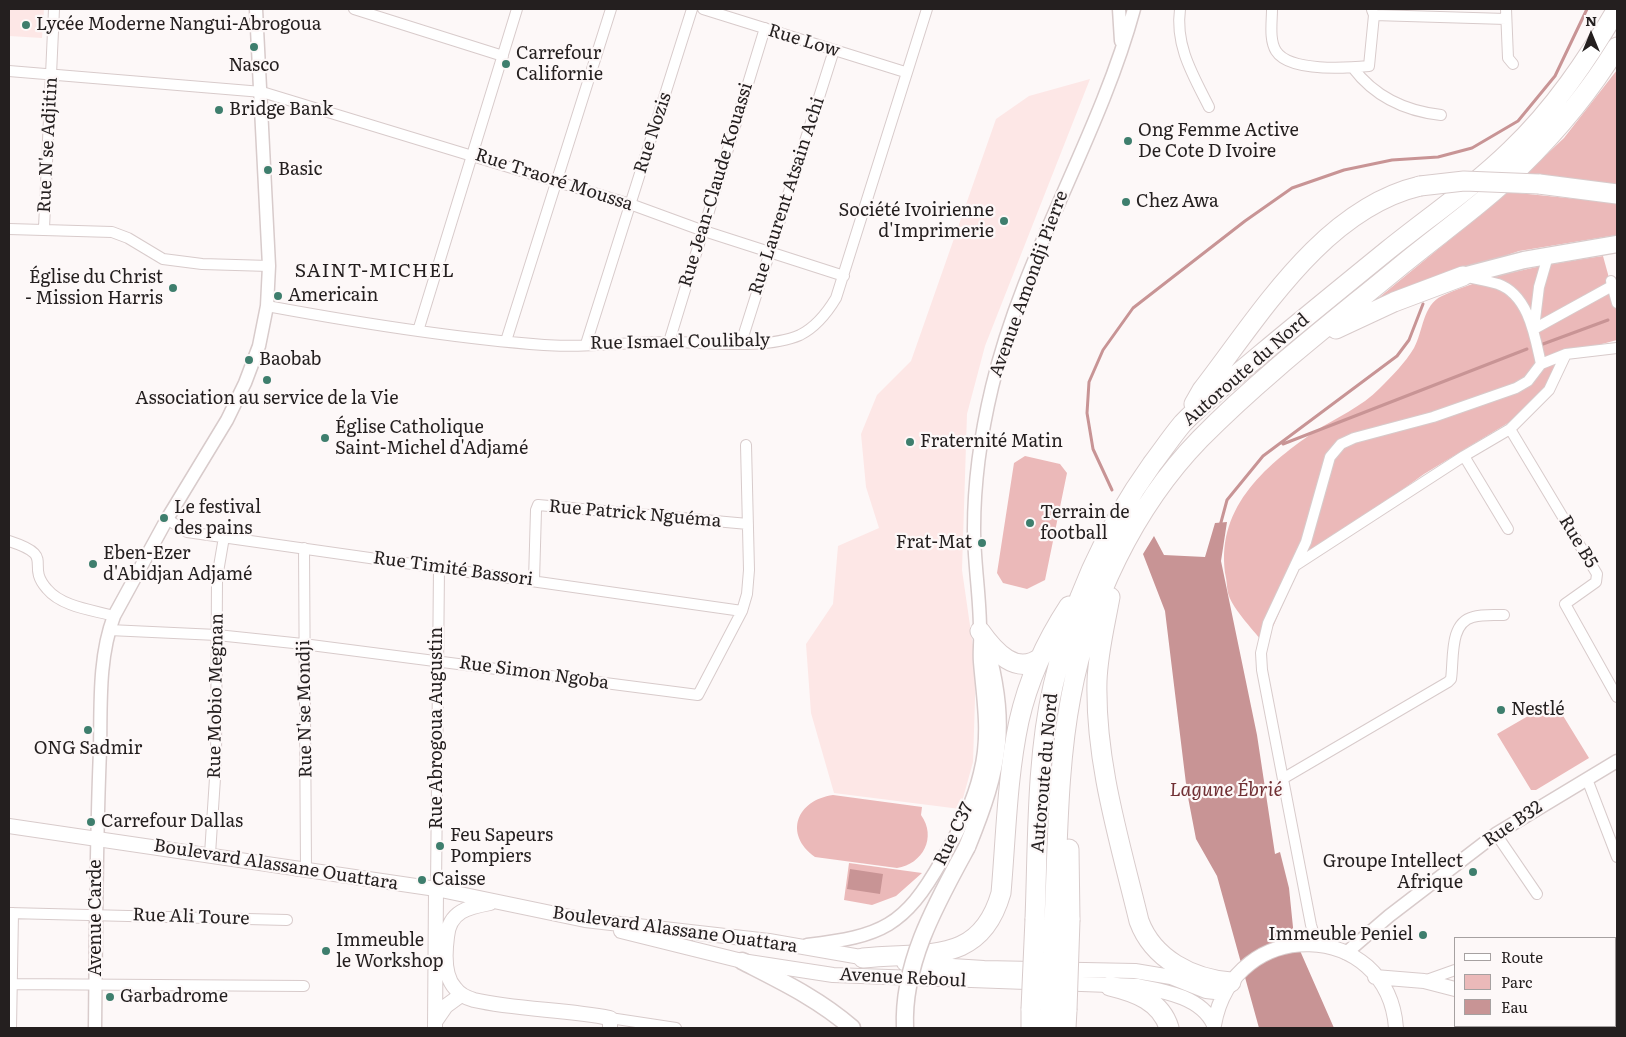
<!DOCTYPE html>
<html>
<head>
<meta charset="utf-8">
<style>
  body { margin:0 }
  #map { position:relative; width:1626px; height:1037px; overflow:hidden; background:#fdf8f8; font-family:Literata,serif }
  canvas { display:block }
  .frame { position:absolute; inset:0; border:10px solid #241f1f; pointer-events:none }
  .legend { position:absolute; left:1454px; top:937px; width:162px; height:90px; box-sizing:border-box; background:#fdf8f8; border:1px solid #a6a1a1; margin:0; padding:6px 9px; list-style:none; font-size:15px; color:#241f1f }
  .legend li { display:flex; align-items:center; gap:10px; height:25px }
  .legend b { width:25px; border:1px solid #a6a1a1 }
  .north { position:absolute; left:1566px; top:10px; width:50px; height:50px; -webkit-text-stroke:4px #fdf8f8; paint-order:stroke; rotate:0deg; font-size:14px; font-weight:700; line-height:20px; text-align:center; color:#241f1f }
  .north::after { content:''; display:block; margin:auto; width:18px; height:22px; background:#241f1f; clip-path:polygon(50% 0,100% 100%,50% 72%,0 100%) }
</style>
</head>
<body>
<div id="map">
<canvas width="1626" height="1037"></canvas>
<div class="frame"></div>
<ul class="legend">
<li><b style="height:6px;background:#fff"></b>Route</li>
<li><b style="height:14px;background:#ebb9b9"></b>Parc</li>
<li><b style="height:14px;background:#c89495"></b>Eau</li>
</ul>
<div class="north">N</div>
</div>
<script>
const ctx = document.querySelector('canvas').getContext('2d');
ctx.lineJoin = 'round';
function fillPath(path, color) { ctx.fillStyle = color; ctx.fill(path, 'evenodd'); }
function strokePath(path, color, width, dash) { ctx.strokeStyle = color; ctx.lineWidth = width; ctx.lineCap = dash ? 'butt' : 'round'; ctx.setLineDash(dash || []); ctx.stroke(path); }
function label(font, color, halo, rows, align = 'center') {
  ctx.font = font + ' Literata,serif'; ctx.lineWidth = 4.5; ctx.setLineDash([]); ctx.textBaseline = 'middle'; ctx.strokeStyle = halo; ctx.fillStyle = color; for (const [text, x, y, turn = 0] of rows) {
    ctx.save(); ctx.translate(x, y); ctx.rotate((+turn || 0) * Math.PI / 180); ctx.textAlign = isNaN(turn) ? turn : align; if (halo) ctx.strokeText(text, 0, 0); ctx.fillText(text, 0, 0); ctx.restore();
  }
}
const built = new Path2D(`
  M9,9H44L42,38L9,36Z
  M1090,79L985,346L967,414L962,570L976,667L973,762L960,809L834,793L811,713L806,644L833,604L838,546L879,528L866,487L861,434L877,395L911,361L996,119L1029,96Z`);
const green = new Path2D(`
  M1617,70V185L1525,175L1564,138Z
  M1508,192L1617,203V235L1519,251L1376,300Z
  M1603,256L1617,307V340L1568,353L1547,386L1513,420L1424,474L1301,563L1265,645C1256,633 1233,609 1229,596C1227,591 1227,583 1226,578C1214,510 1263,467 1314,432C1335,418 1362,407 1380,388C1392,376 1405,363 1414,348C1423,332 1423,304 1442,296C1493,273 1548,264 1603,256Z
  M1025,456L1060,464L1067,473L1045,580L1027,589L1003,583L997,573L1014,463Z
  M1554,701L1589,758L1536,790H1531L1497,734Z
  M833,795L922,807L921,815C937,837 923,864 897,868L815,857C783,834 797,800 833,795Z
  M849,863L922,873L896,896L872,905L844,900Z`);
const water = new Path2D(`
  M1227,522L1221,561L1257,735L1275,854L1280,852L1289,888L1294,937L1334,1028H1259L1217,876L1196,839L1187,792L1165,611L1143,554L1154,536L1164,555L1205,557L1215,523Z
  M850,869L883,874L880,894L847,889Z`);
const stream = new Path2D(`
  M1543,344L1608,320
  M1283,444L1527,349
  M1112,490L1093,449L1087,413L1089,382L1103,350L1133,308L1245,221L1292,188L1344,170L1392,160L1438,157L1472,148L1518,121L1555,76L1587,9
  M1220,526L1227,500L1263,456L1397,356L1409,340L1423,304`);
const minor = new Path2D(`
  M354,9L503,56
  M703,9L905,72
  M1180,9C1175,46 1193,75 1209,107
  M1272,9C1272,22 1269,40 1276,51C1289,72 1347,68 1369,66L1374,15
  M1506,9L1508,58L1513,64
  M1372,10L1374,15L1506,19
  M1353,68C1375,97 1405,111 1441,115
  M9,71L262,92L630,204L701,230L844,276
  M44,228L54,9
  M9,229L112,232L128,238L163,259L202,264L269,266
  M1611,281L1617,303
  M267,306C359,323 451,338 544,345C585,348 627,342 669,342C706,342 766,350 800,335C816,327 827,313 836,298L927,9
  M1534,328L1539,287L1548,256
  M1534,329L1612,286
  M418,331L517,9
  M506,341L611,9
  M669,342L765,28
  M741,343L834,50
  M586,344L692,9
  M1541,364L1566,354L1617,348
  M1510,429L1597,574L1596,582L1565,604L1617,697
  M1464,456L1508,529
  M167,519L187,532L742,611
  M9,541C58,557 24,563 47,589C62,607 93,610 114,616
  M304,548L306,870
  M1296,565L1464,456L1510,429L1549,390L1566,354
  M534,581L536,510L538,505L748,524
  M109,630L217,635L303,644L698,695L742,611L747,594L749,570L746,445
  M1284,778L1448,682L1451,679C1454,659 1449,623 1473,617C1483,614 1494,615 1504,615
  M1587,779L1617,857
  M1496,834L1537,894
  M210,854L216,763L217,578L224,537
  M436,889L439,567
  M9,913L287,920
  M1317,944L1311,925L1262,670L1261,653L1268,623L1306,542L1330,457L1341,444L1354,438L1433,417L1516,388L1528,381L1541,364C1535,337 1529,295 1498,284C1488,281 1477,279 1467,277
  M1615,978H1617
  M1424,981L1455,970
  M9,984L304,986
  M610,1018L676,1028
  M11,1028L13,913`);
const tertiary = new Path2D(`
  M1119,9L1121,41
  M807,945C882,936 904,927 942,860C958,833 973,803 980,773C990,735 983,699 980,662C979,651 981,640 980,630C980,596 974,563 974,529C974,481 981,433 992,387C1023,255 1099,138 1134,9
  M1346,953L1389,916L1496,834L1617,761
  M95,1028C96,936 96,844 100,751C101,707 98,658 114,616L167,519L227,420L245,383L259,346L267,306L269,266L256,9`);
const secondary = new Path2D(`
  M9,826L436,889L585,920L769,941L872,959
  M490,903C469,907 449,911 447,937C445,952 444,976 455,988C459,994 467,998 474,1000C518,1010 565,1009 610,1018V1028
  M621,931L742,961L833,975L1137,986C1164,991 1202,997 1214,1025
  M904,963L984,968L1135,971L1171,977L1206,991L1224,993
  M1375,977L1424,981L1455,989
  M435,1022L446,1006L461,995
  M1214,1025C1234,914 1388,920 1396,1028
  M1531,1026L1535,1028
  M435,1028L436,889`);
const primary = new Path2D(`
  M1463,276L1524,260L1617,244`);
const trunk = new Path2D(`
  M967,847C1000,766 1009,721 982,635
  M742,961C781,981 819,999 852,1028`);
const motorway = new Path2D(`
  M1539,184L1617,194
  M1336,329L1394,302L1463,276
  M1194,404L1202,390C1260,315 1323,209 1420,186
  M1110,597C1105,625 1098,652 1097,681C1095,763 1120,842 1139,921C1153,959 1192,979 1231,982
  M980,631C994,651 1017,677 1041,657
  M1069,849L1070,920
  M1035,919C1038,843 1036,760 1053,686C1071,606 1104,531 1152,464C1162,451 1172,436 1183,423C1206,399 1234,377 1260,355C1302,320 1345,285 1388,250C1429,217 1473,187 1511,150C1554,109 1587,60 1617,9
  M1054,920C1058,845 1057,769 1071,696C1088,603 1134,507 1200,439C1262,376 1334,321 1403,264C1442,232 1485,202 1521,166C1558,130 1590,91 1617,47
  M863,958C924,951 980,967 1001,893C1006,836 1007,777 1019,721C1028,681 1046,641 1069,606
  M1110,986C1135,992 1161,1001 1169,1028
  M1031,1028V1009
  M1050,1028V1010
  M1066,1028L1067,1010`);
const trunkBridge = new Path2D(`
  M905,1028C902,963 937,902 967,847`);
const motorwayBridge = new Path2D(`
  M1420,186L1464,181L1539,184
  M1031,1009L1035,919
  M1050,1010L1054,920
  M1067,1010L1070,920`);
const markers = [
  [26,25,5,"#3e7e6d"],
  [254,47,5,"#3e7e6d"],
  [506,64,5,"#3e7e6d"],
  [219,110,5,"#3e7e6d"],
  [1128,141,5,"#3e7e6d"],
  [268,170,5,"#3e7e6d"],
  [1126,202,5,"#3e7e6d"],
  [1004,221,5,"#3e7e6d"],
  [173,288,5,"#3e7e6d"],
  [278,296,5,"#3e7e6d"],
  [249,360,5,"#3e7e6d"],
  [267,380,5,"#3e7e6d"],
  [325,438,5,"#3e7e6d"],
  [910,442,5,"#3e7e6d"],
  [164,518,5,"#3e7e6d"],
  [1030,523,5,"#3e7e6d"],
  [982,543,5,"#3e7e6d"],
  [93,564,5,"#3e7e6d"],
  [1501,710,5,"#3e7e6d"],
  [88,730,5,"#3e7e6d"],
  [91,822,5,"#3e7e6d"],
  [440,846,5,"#3e7e6d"],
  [1473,872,5,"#3e7e6d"],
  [422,880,5,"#3e7e6d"],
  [1423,935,5,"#3e7e6d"],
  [326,951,5,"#3e7e6d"],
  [110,997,5,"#3e7e6d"]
];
const poiNames = [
  ["Lycée Moderne Nangui-Abrogoua",36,25],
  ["Carrefour",516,54],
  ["Californie",516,75],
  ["Nasco",254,66,"center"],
  ["Bridge Bank",229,110],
  ["Ong Femme Active",1138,131],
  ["De Cote D Ivoire",1138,152],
  ["Basic",278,170],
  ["Chez Awa",1136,202],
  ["Société Ivoirienne",994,211,"right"],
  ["d'Imprimerie",994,232,"right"],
  ["Église du Christ",163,278,"right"],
  ["- Mission Harris",163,299,"right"],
  ["Americain",288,296],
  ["Baobab",259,360],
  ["Association au service de la Vie",267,399,"center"],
  ["Église Catholique",335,428],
  ["Saint-Michel d'Adjamé",335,449],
  ["Fraternité Matin",920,442],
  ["Le festival",174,508],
  ["des pains",174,529],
  ["Terrain de",1040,513],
  ["football",1040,534],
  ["Frat-Mat",972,543,"right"],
  ["Eben-Ezer",103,554],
  ["d'Abidjan Adjamé",103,575],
  ["Nestlé",1511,710],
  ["ONG Sadmir",88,749,"center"],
  ["Carrefour Dallas",101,822],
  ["Feu Sapeurs",450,836],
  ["Pompiers",450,857],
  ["Groupe Intellect",1463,862,"right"],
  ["Afrique",1463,883,"right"],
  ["Caisse",432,880],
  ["Immeuble Peniel",1413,935,"right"],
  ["Immeuble",336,941],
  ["le Workshop",336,962],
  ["Garbadrome",120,997]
];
const streetNames = [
  ["Rue Low",804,41,17],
  ["Rue Nozis",653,133,-72],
  ["Rue N'se Adjitin",48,145,-87],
  ["Rue Traoré Moussa",554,180,18],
  ["Rue Jean-Claude Kouassi",716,185,-73],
  ["Rue Laurent Atsain Achi",787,196,-72],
  ["Avenue Amondji Pierre",1029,284,-70],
  ["Rue Ismael Coulibaly",680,342,-1],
  ["Autoroute du Nord",1246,370,-41],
  ["Rue Patrick Nguéma",635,514,5],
  ["Rue B5",1578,542,59],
  ["Rue Timité Bassori",453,569,8],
  ["Rue Simon Ngoba",534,673,8],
  ["Rue Mobio Megnan",216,696,-89],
  ["Rue N'se Mondji",305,709,-91],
  ["Rue Abrogoua Augustin",437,728,-90],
  ["Autoroute du Nord",1045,773,-85],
  ["Rue B32",1513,824,-34],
  ["Rue C37",954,834,-64],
  ["Boulevard Alassane Ouattara",276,865,9],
  ["Rue Ali Toure",191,917,2],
  ["Avenue Carde",96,918,-90],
  ["Boulevard Alassane Ouattara",675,930,8],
  ["Avenue Reboul",903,978,3]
];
const neighbourhoodNames = [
  ["SAINT-MICHEL",375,271]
];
const waterNames = [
  ["Lagune Ébrié",1226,790]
];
fillPath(built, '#fde7e6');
fillPath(green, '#ebb9b9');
fillPath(water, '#c89495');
strokePath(stream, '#c89495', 3);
strokePath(minor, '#d8cbcb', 12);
strokePath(tertiary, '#d8cbcb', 15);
strokePath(secondary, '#d8cbcb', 16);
strokePath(primary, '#d8cbcb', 19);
strokePath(trunk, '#d8cbcb', 19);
strokePath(motorway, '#d8cbcb', 21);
strokePath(minor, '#fff', 10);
strokePath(tertiary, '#fff', 12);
strokePath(secondary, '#fff', 14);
strokePath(primary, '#fff', 16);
strokePath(trunk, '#fff', 16);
strokePath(motorway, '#fff', 19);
strokePath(trunkBridge, '#d8cbcb', 19, []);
strokePath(motorwayBridge, '#d8cbcb', 21, []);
strokePath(trunkBridge, '#fff', 16);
strokePath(motorwayBridge, '#fff', 19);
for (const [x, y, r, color] of markers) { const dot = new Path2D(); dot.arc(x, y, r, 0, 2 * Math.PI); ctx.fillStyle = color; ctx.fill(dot); strokePath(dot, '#fdf8f8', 2); }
label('18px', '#241f1f', '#fdf8f8', poiNames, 'left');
label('18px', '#241f1f', '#fdf8f8', streetNames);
ctx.letterSpacing = '1px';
label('19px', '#241f1f', '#fdf8f8', neighbourhoodNames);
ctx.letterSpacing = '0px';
label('italic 19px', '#702f33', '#fdf8f8', waterNames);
</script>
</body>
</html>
